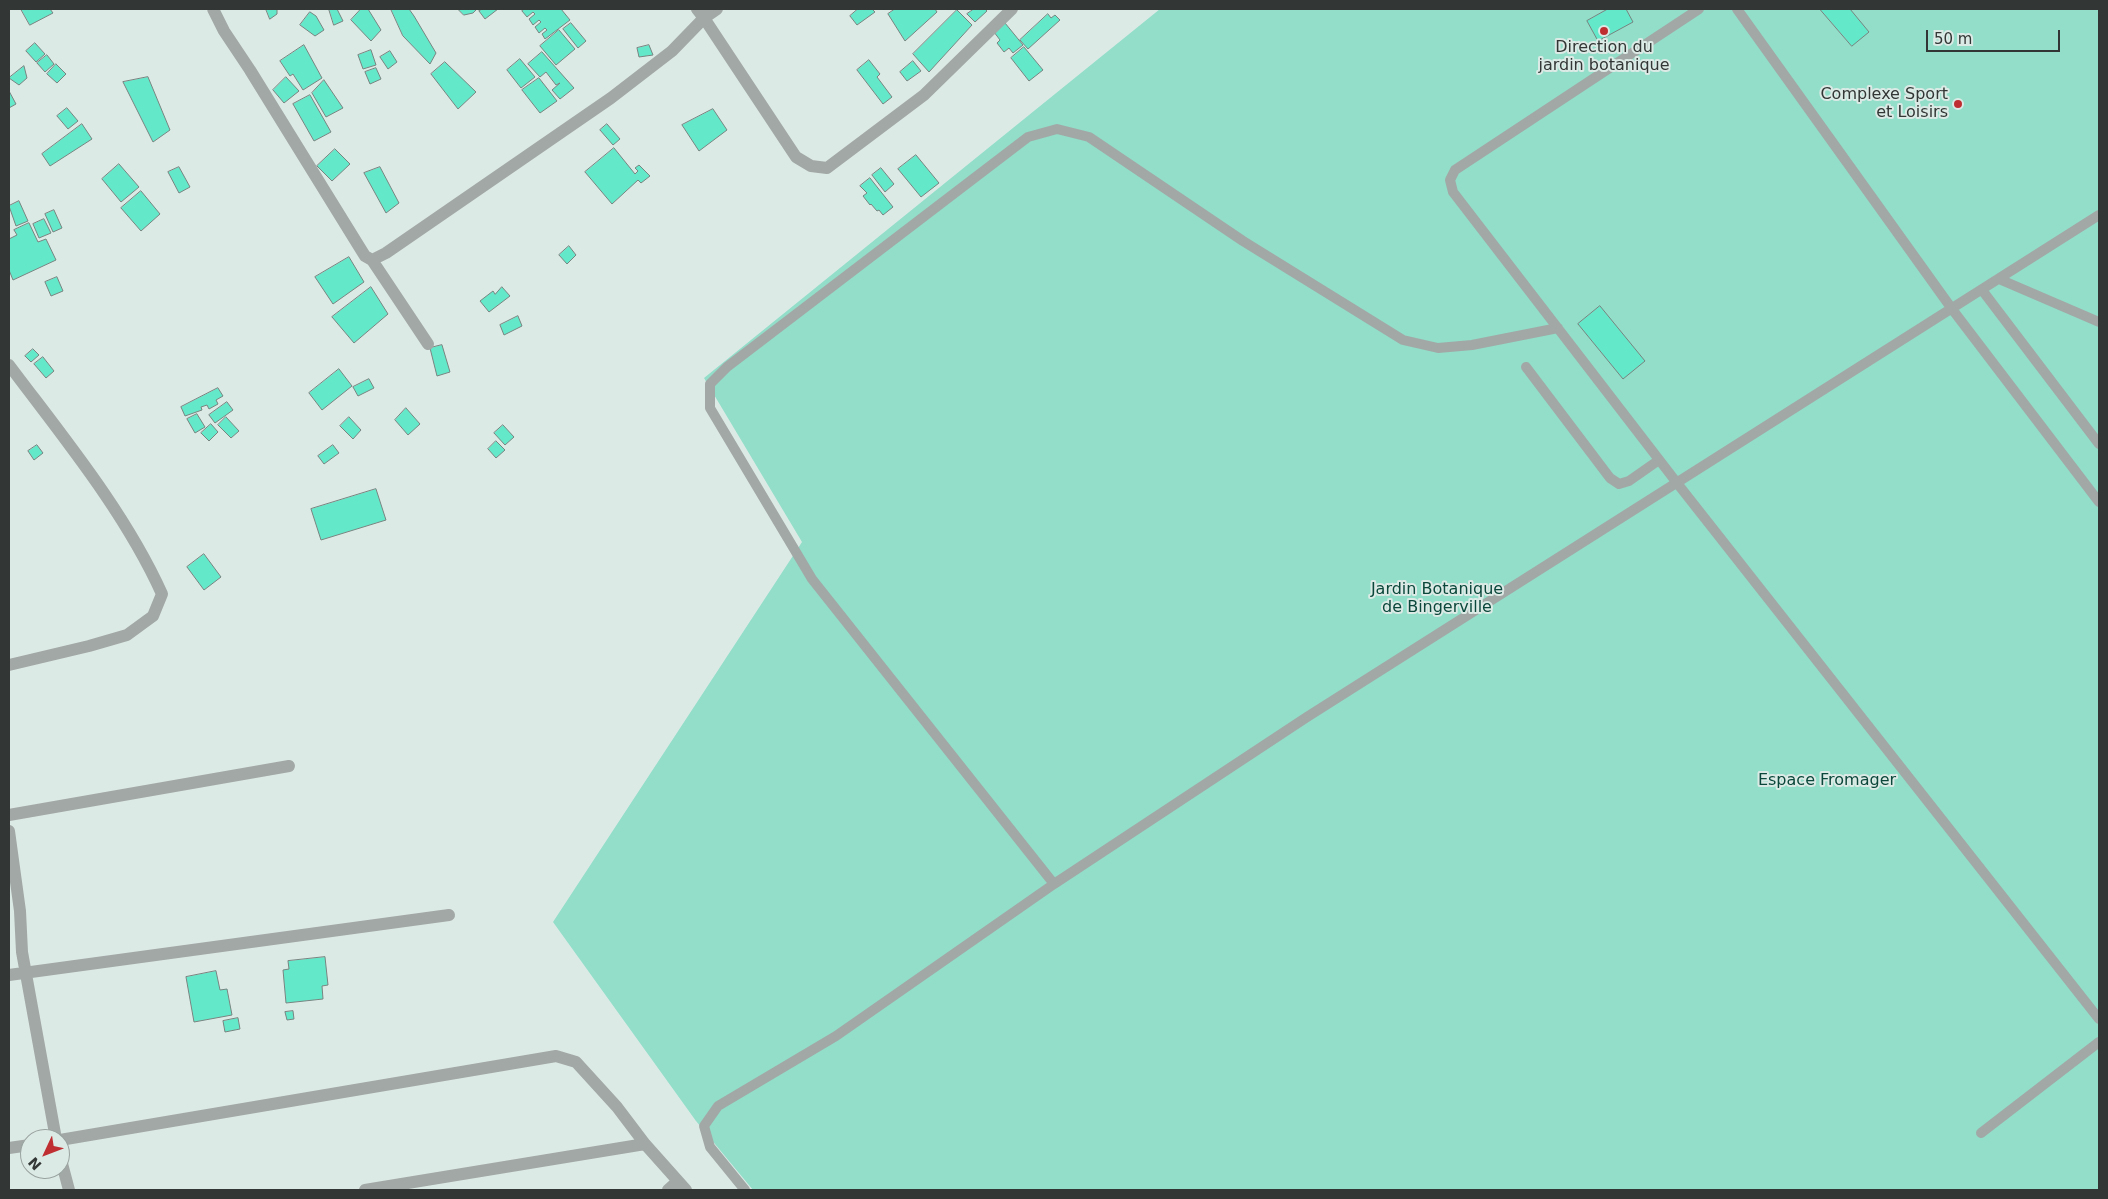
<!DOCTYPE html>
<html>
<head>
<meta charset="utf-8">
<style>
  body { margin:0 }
  #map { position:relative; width:2108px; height:1199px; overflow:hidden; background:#dceae6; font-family:"DejaVu Sans",sans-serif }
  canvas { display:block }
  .frame { position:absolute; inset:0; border:10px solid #323735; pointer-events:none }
  .north { position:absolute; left:20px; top:1129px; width:50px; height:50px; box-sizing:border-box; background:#dceae6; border:1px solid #98a29f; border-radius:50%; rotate:227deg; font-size:14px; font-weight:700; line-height:20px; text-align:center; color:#323735 }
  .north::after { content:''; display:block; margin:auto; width:18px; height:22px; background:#bf2f32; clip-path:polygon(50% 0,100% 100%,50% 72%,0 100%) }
  .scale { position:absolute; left:1926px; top:30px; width:134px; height:22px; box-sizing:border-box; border:2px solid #323735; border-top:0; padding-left:6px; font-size:15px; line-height:18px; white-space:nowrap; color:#323735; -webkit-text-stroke:4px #dceae6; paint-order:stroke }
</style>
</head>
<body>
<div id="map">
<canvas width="2108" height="1199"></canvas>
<div class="frame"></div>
<div class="north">N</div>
<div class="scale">50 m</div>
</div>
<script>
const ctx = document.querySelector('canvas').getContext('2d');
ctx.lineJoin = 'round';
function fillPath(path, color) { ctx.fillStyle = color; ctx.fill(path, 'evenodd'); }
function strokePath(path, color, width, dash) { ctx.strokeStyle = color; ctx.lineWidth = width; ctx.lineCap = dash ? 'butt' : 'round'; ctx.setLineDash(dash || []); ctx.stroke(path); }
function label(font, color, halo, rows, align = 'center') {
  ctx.font = font + ' "DejaVu Sans",sans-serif'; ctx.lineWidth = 4; ctx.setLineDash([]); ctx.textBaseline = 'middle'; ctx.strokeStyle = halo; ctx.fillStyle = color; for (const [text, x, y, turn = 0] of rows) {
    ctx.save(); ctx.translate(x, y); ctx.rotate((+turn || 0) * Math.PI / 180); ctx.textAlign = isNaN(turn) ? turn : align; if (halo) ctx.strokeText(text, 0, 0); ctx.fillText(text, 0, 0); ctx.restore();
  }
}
const green = new Path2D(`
  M1160,9H2099V1190H753L696,1121L553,922L802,542L704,378Z`);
const building = new Path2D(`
  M21,9H50L53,13L30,25Z
  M266,9H277V14L270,19Z
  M329,9H337L343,21L334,25Z
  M361,9H368L381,30L371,41L351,20Z
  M391,9H409L414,16L436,53L430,64L403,36Z
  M458,9H477L473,13L464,15Z
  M483,9H498L485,19L479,11Z
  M525,9H561L570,20L545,39L542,34L547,30L545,28L539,33L535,27L541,22L539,20L533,25L529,19L535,14L533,12L527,17L522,11Z
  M858,9H872L875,12L857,25L850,16Z
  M895,9H935L937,12L905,41L888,14Z
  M974,9H985L987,11L975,22L967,14Z
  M1608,9H1626L1633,22L1598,41L1587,21Z
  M1820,9H1850L1869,32L1852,46Z
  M957,10L972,25L929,72L913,54Z
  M310,12L316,16L324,30L315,36L300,25Z
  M1048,14L1051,18L1055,15L1060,20L1028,49L1020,40Z
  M571,23L586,41L578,48L563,29Z
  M1005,23L1023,45L1013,53L1009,48L1004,52L997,43L1000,40L994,32Z
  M559,30L575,49L556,65L540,46Z
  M35,43L45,54L36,62L26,51Z
  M304,45L322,78L303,90L293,74L290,76L280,61Z
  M649,45L653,55L639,57L637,48Z
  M1024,47L1043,70L1029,81L1011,58Z
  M371,50L376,65L363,69L358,55Z
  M390,51L397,62L388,69L380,57Z
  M542,52L574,88L560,99L552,90L560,83L556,85L546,72L540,77L528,64Z
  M47,55L54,64L45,72L37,63Z
  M520,59L535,77L521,88L507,70Z
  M869,60L880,74L877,77L892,97L883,104L857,70Z
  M913,61L921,71L907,81L900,72Z
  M445,62L476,92L458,109L431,74Z
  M56,64L66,74L57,83L47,74Z
  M24,66L27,78L19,85L9,78Z
  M376,68L381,79L370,84L365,72Z
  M148,77L170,130L153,142L123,82Z
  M286,77L299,91L284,103L273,90Z
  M539,78L557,101L540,113L522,90Z
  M324,80L343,108L326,117L312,93Z
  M9,91L16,104L9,108Z
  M310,95L331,132L314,141L293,104Z
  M67,108L78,121L68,129L57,116Z
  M713,109L727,130L699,151L682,125Z
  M82,124L92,139L50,166L42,154Z
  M607,124L620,139L613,145L600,130Z
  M614,148L635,174L638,171L635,168L639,165L650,176L641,183L638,180L612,204L585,172Z
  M335,149L350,164L332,181L317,166Z
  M916,155L939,183L921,197L898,169Z
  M119,164L139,187L121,202L102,179Z
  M179,167L190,187L179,193L168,172Z
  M380,167L399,203L386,213L364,173Z
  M881,168L894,184L885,192L872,175Z
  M870,178L893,207L883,215L879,210L877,211L871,204L870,205L863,196L867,193L860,186Z
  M141,191L160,214L141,231L121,208Z
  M19,201L28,221L16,226L9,206Z
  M54,210L62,228L53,232L45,214Z
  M44,219L51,233L39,238L33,224Z
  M29,223L38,242L46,239L56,260L13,280L9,270V239L17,235L14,230Z
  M569,246L576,255L567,264L559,255Z
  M349,257L364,282L333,304L315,277Z
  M57,277L63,291L51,296L45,282Z
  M371,287L388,314L354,343L332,317Z
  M502,287L510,296L489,312L480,301L493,291L495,294Z
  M1600,306L1645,361L1623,379L1578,324Z
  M518,316L522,326L504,335L500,325Z
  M442,345L450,372L437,376L430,348Z
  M33,349L39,355L31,362L25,356Z
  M43,357L54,371L46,378L34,364Z
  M339,369L352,386L322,410L309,393Z
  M369,379L374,388L358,396L353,387Z
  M218,388L223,396L216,400L218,404L209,409L207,405L201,407L202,410L185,416L181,407Z
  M227,402L233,410L215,423L209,415Z
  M406,408L420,424L408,435L395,420Z
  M197,414L205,427L195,433L187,419Z
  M226,417L239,431L231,438L218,425Z
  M349,417L361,430L353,439L340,426Z
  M211,424L218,432L209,441L201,433Z
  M503,425L514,437L505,445L494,433Z
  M496,441L505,450L496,458L488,449Z
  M37,445L43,453L34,460L28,451Z
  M333,445L339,453L324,464L318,456Z
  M376,489L386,520L321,540L311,509Z
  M204,554L221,577L204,590L187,567Z
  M325,957L328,985L322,986L323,999L286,1003L283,970L289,969L288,961Z
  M216,971L220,990L227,989L232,1015L194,1022L186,977Z
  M293,1011L294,1019L287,1020L285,1012Z
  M238,1018L240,1029L225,1032L223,1021Z`);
const service = new Path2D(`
  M1699,9L1455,170L1450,180L1453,192L1677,483L2099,1019
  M1737,9L1952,309L2099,502
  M1999,279L2099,322
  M1982,290L2099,444
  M1526,367L1610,478L1619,484L1629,481L1659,460
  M1054,884L812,579L710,408V384L727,367L1028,137L1057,129L1089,137L1243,241L1403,340L1438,348L1472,345L1558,328
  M1981,1133L2099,1042
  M745,1190L710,1147L704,1126L718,1106L836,1036L1054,884L1307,717L2099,215`);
const minor = new Path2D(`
  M213,9L224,31L250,70L360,248L365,256L372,260L428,344
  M717,9L704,18L796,157L811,166L827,168L924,95L1012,9
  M372,260L386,253L611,98L672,51L704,18L697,9
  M9,365C63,437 125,512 162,594L153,616L127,635L89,646L9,665
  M9,815L289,766
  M9,831L20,911L22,952L56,1139
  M9,975L449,915
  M60,1140L556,1056L576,1062L617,1107L645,1144L686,1190
  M9,1148L30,1145
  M60,1156L69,1190
  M365,1190L645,1144
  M668,1190L678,1181`);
const markers = [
  [1604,31,5,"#bf2f32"],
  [1958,104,5,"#bf2f32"]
];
const poiNames = [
  ["Direction du",1604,48],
  ["jardin botanique",1604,66],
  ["Complexe Sport",1948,95,"right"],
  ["et Loisirs",1948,113,"right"]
];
const parkNames = [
  ["Jardin Botanique",1437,590],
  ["de Bingerville",1437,608],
  ["Espace Fromager",1827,781]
];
fillPath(green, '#92dec9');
fillPath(building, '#63e9c9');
strokePath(building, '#788480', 1);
strokePath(service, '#a2a8a6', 10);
strokePath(minor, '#a2a8a6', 12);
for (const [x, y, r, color] of markers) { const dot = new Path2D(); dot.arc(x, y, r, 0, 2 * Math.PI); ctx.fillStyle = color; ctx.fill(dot); strokePath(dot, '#dceae6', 2); }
label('16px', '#323735', '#dceae6', poiNames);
label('16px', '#0b483b', '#dceae6', parkNames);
</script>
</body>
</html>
